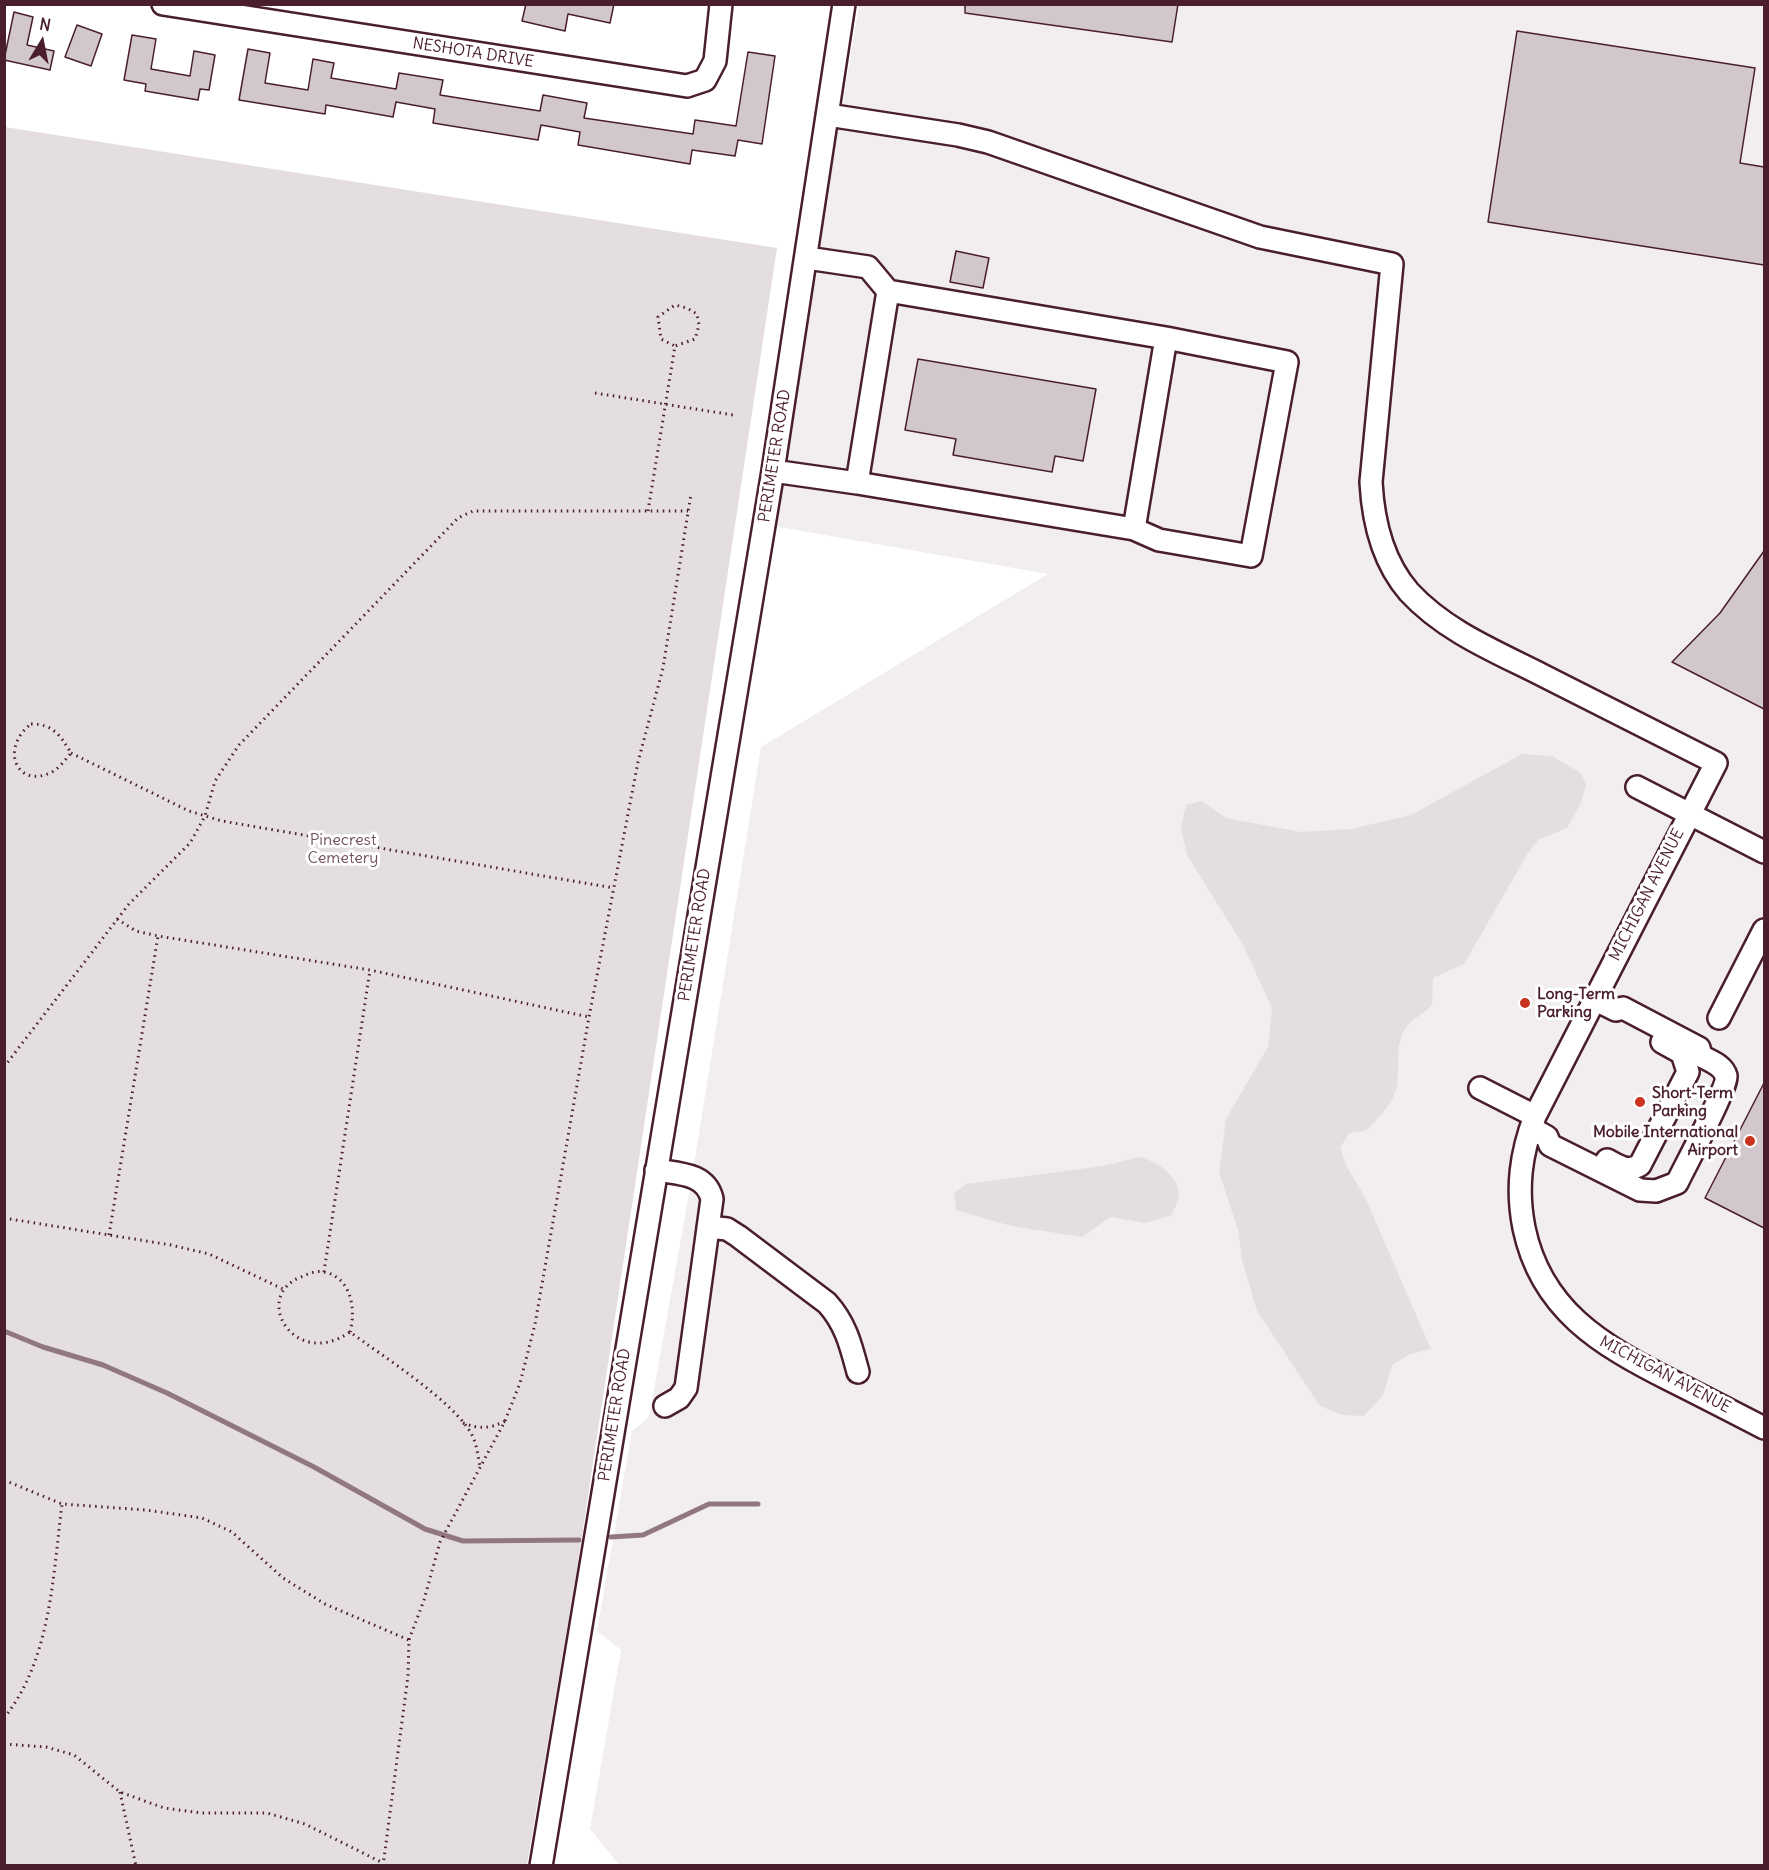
<!DOCTYPE html>
<html>
<head>
<meta charset="utf-8">
<style>
  body { margin:0 }
  #map { position:relative; width:1769px; height:1870px; overflow:hidden; background:#fff; font-family:Delius,sans-serif }
  canvas { display:block }
  .frame { position:absolute; inset:0; border:6px solid #4a1f2b; pointer-events:none }
  .north { position:absolute; left:12px; top:12px; width:60px; height:60px; -webkit-text-stroke:4px #fff; paint-order:stroke; rotate:10deg; font-size:16px; font-weight:700; line-height:24px; text-align:center; color:#4a1f2b }
  .north::after { content:''; display:block; margin:auto; width:21px; height:27px; background:#4a1f2b; clip-path:polygon(50% 0,100% 100%,50% 72%,0 100%) }
</style>
</head>
<body>
<div id="map">
<canvas width="1769" height="1870"></canvas>
<div class="frame"></div>
<div class="north">N</div>
</div>
<script>
const ctx = document.querySelector('canvas').getContext('2d');
ctx.lineJoin = 'round';
function fillPath(path, color) { ctx.fillStyle = color; ctx.fill(path, 'evenodd'); }
function strokePath(path, color, width, dash) { ctx.strokeStyle = color; ctx.lineWidth = width; ctx.lineCap = dash ? 'butt' : 'round'; ctx.setLineDash(dash || []); ctx.stroke(path); }
function label(font, color, halo, rows, align = 'center') {
  ctx.font = font + ' Delius,sans-serif'; ctx.lineWidth = 6; ctx.setLineDash([]); ctx.textBaseline = 'middle'; ctx.strokeStyle = halo; ctx.fillStyle = color; for (const [text, x, y, turn = 0] of rows) {
    ctx.save(); ctx.translate(x, y); ctx.rotate((+turn || 0) * Math.PI / 180); ctx.textAlign = isNaN(turn) ? turn : align; if (halo) ctx.strokeText(text, 0, 0); ctx.fillText(text, 0, 0); ctx.restore();
  }
}
const built = new Path2D(`
  M859,5H1764V1865L620,1866L590,1829L621,1650L597,1631L632,1431L649,1417L692,1177L761,747L1048,574L773,526Z`);
const green = new Path2D(`
  M5,127L777,248L576,1575L527,1865H5Z
  M1522,754L1552,756L1581,773L1586,785L1581,803L1567,828L1538,840L1528,853L1464,964L1433,978L1432,1005C1426,1012 1411,1020 1407,1026C1391,1048 1404,1075 1393,1098C1387,1109 1375,1121 1366,1131L1349,1133L1340,1148C1345,1168 1358,1183 1367,1202L1431,1349L1410,1354L1392,1365L1383,1395L1364,1416L1342,1415L1320,1406L1257,1311L1242,1260L1238,1230L1219,1172L1226,1119L1268,1047L1272,1008L1243,945L1187,855L1181,827L1186,805L1202,801L1226,818L1301,832L1351,829L1411,815Z
  M1139,1157C1156,1161 1180,1175 1179,1196C1178,1202 1174,1209 1172,1215L1145,1223L1111,1217L1082,1237L1011,1226L956,1210L954,1193L966,1184L1103,1166Z`);
const stream = new Path2D(`
  M4,1331L43,1347L103,1365L167,1393L314,1467L425,1529L463,1541L579,1540
  M611,1537L643,1535L709,1504H758`);
const building = new Path2D(`
  M526,4H614L610,23L568,14L565,31L522,21Z
  M965,4H1178L1172,42L965,13Z
  M14,12L33,17L27,45L54,51L50,70L4,60Z
  M77,25L102,34L91,66L65,57Z
  M1517,31L1755,68L1740,163L1764,167V265L1488,222Z
  M132,35L156,39L151,69L190,76L194,51L215,55L209,90L200,89L198,100L145,91L146,84L124,80Z
  M248,49L270,53L265,83L308,90L313,59L334,63L331,78L396,89L399,73L443,80L440,95L540,111L543,95L587,103L584,118L693,134L695,120L736,126L748,52L775,56L762,144L738,140L735,156L692,150L690,164L578,145L580,132L541,125L538,140L433,123L435,109L396,102L393,117L326,105L325,114L239,100Z
  M956,251L989,258L983,288L950,282Z
  M918,359L1096,389L1083,461L1055,456L1052,472L953,455L956,439L905,430Z
  M1764,551V709L1672,662L1720,613Z
  M1764,1083V1228L1705,1198Z`);
const path = new Path2D(`
  M595,393L733,415
  M648,511L675,346L695,339L699,325L697,314L687,308L675,305L658,317L661,339L675,346
  M31,724C53,724 60,735 71,753C65,760 59,769 50,773C16,788 0,748 31,724Z
  M71,753L189,811L222,821L614,888
  M117,919L136,931L158,936L370,970L589,1017
  M4,1067L129,904L190,843L205,816L215,781L239,745L458,518L473,511H688
  M4,1218L171,1245L209,1254L283,1289
  M109,1235L158,936
  M324,1272L370,970
  M350,1332C356,1311 352,1277 324,1272C316,1270 308,1274 301,1277C251,1296 294,1371 350,1332C381,1355 455,1402 472,1435C477,1445 478,1456 480,1467
  M463,1423C479,1429 490,1429 505,1421
  M4,1480L62,1504L146,1510L202,1518L232,1532L283,1578L325,1604L409,1640
  M4,1718C51,1660 53,1575 62,1504
  M4,1744L46,1747L74,1755L120,1792L164,1808L202,1813H267L305,1824L383,1863
  M120,1792L136,1866
  M383,1866L408,1676L409,1640L424,1600L440,1542L505,1421L520,1383L535,1324L589,1017L638,762L663,668L691,494`);
const minor = new Path2D(`
  M163,4L687,86L705,80L715,61L721,4
  M828,115L958,135L988,142L1260,237L1392,264L1371,482C1373,520 1383,562 1409,592C1446,632 1497,652 1544,676C1601,705 1658,734 1716,763L1535,1116C1521,1153 1516,1188 1524,1228C1541,1310 1601,1345 1670,1380C1702,1396 1733,1412 1764,1428
  M807,258L868,267L888,291
  M773,471L857,483
  M1134,529L1166,338L888,291L857,483L1134,529L1159,540L1251,556L1287,362L1166,338
  M1637,787L1764,852
  M1719,1018L1764,930
  M1480,1088L1535,1116
  M1531,1128L1547,1137L1550,1145L1640,1190L1656,1191L1677,1183C1684,1168 1728,1087 1726,1076C1723,1065 1710,1061 1701,1056L1699,1048L1623,1008L1616,1010L1594,999
  M1607,1160C1619,1166 1627,1173 1640,1165L1688,1072L1682,1053L1662,1042
  M656,1170C679,1174 706,1173 712,1199L686,1388L679,1398L665,1406
  M708,1227L727,1229L738,1236L827,1303C846,1324 851,1346 858,1372
  M541,1866L773,471L844,4`);
const markers = [
  [1525,1003,6,"#c8321e"],
  [1640,1102,6,"#c8321e"],
  [1750,1141,6,"#c8321e"]
];
const streetNames = [
  ["NESHOTA DRIVE",473,53,9],
  ["PERIMETER ROAD",775,456,-81],
  ["MICHIGAN AVENUE",1647,895,-63],
  ["PERIMETER ROAD",695,935,-81],
  ["MICHIGAN AVENUE",1665,1375,28],
  ["PERIMETER ROAD",615,1415,-81]
];
const parkNames = [
  ["Pinecrest",343,840],
  ["Cemetery",343,858]
];
const poiNames = [
  ["Long-Term",1537,994],
  ["Parking",1537,1012],
  ["Short-Term",1652,1093],
  ["Parking",1652,1111],
  ["Mobile International",1738,1132,"right"],
  ["Airport",1738,1150,"right"]
];
fillPath(built, '#f2eeef');
fillPath(green, '#e5dee0');
strokePath(stream, '#91787e', 5);
fillPath(building, '#d2c7cb');
strokePath(building, '#4a1f2b', 1.5);
strokePath(minor, '#4a1f2b', 26);
strokePath(path, '#4a1f2b', 3, [1.5, 4.5]);
strokePath(minor, '#fff', 21);
for (const [x, y, r, color] of markers) { const dot = new Path2D(); dot.arc(x, y, r, 0, 2 * Math.PI); ctx.fillStyle = color; ctx.fill(dot); strokePath(dot, '#fff', 2); }
label('16px', '#4a1f2b', '#fff', streetNames);
label('16px', '#714f58', '#fff', parkNames);
label('bold 16px', '#4a1f2b', '#fff', poiNames, 'left');
</script>
</body>
</html>
